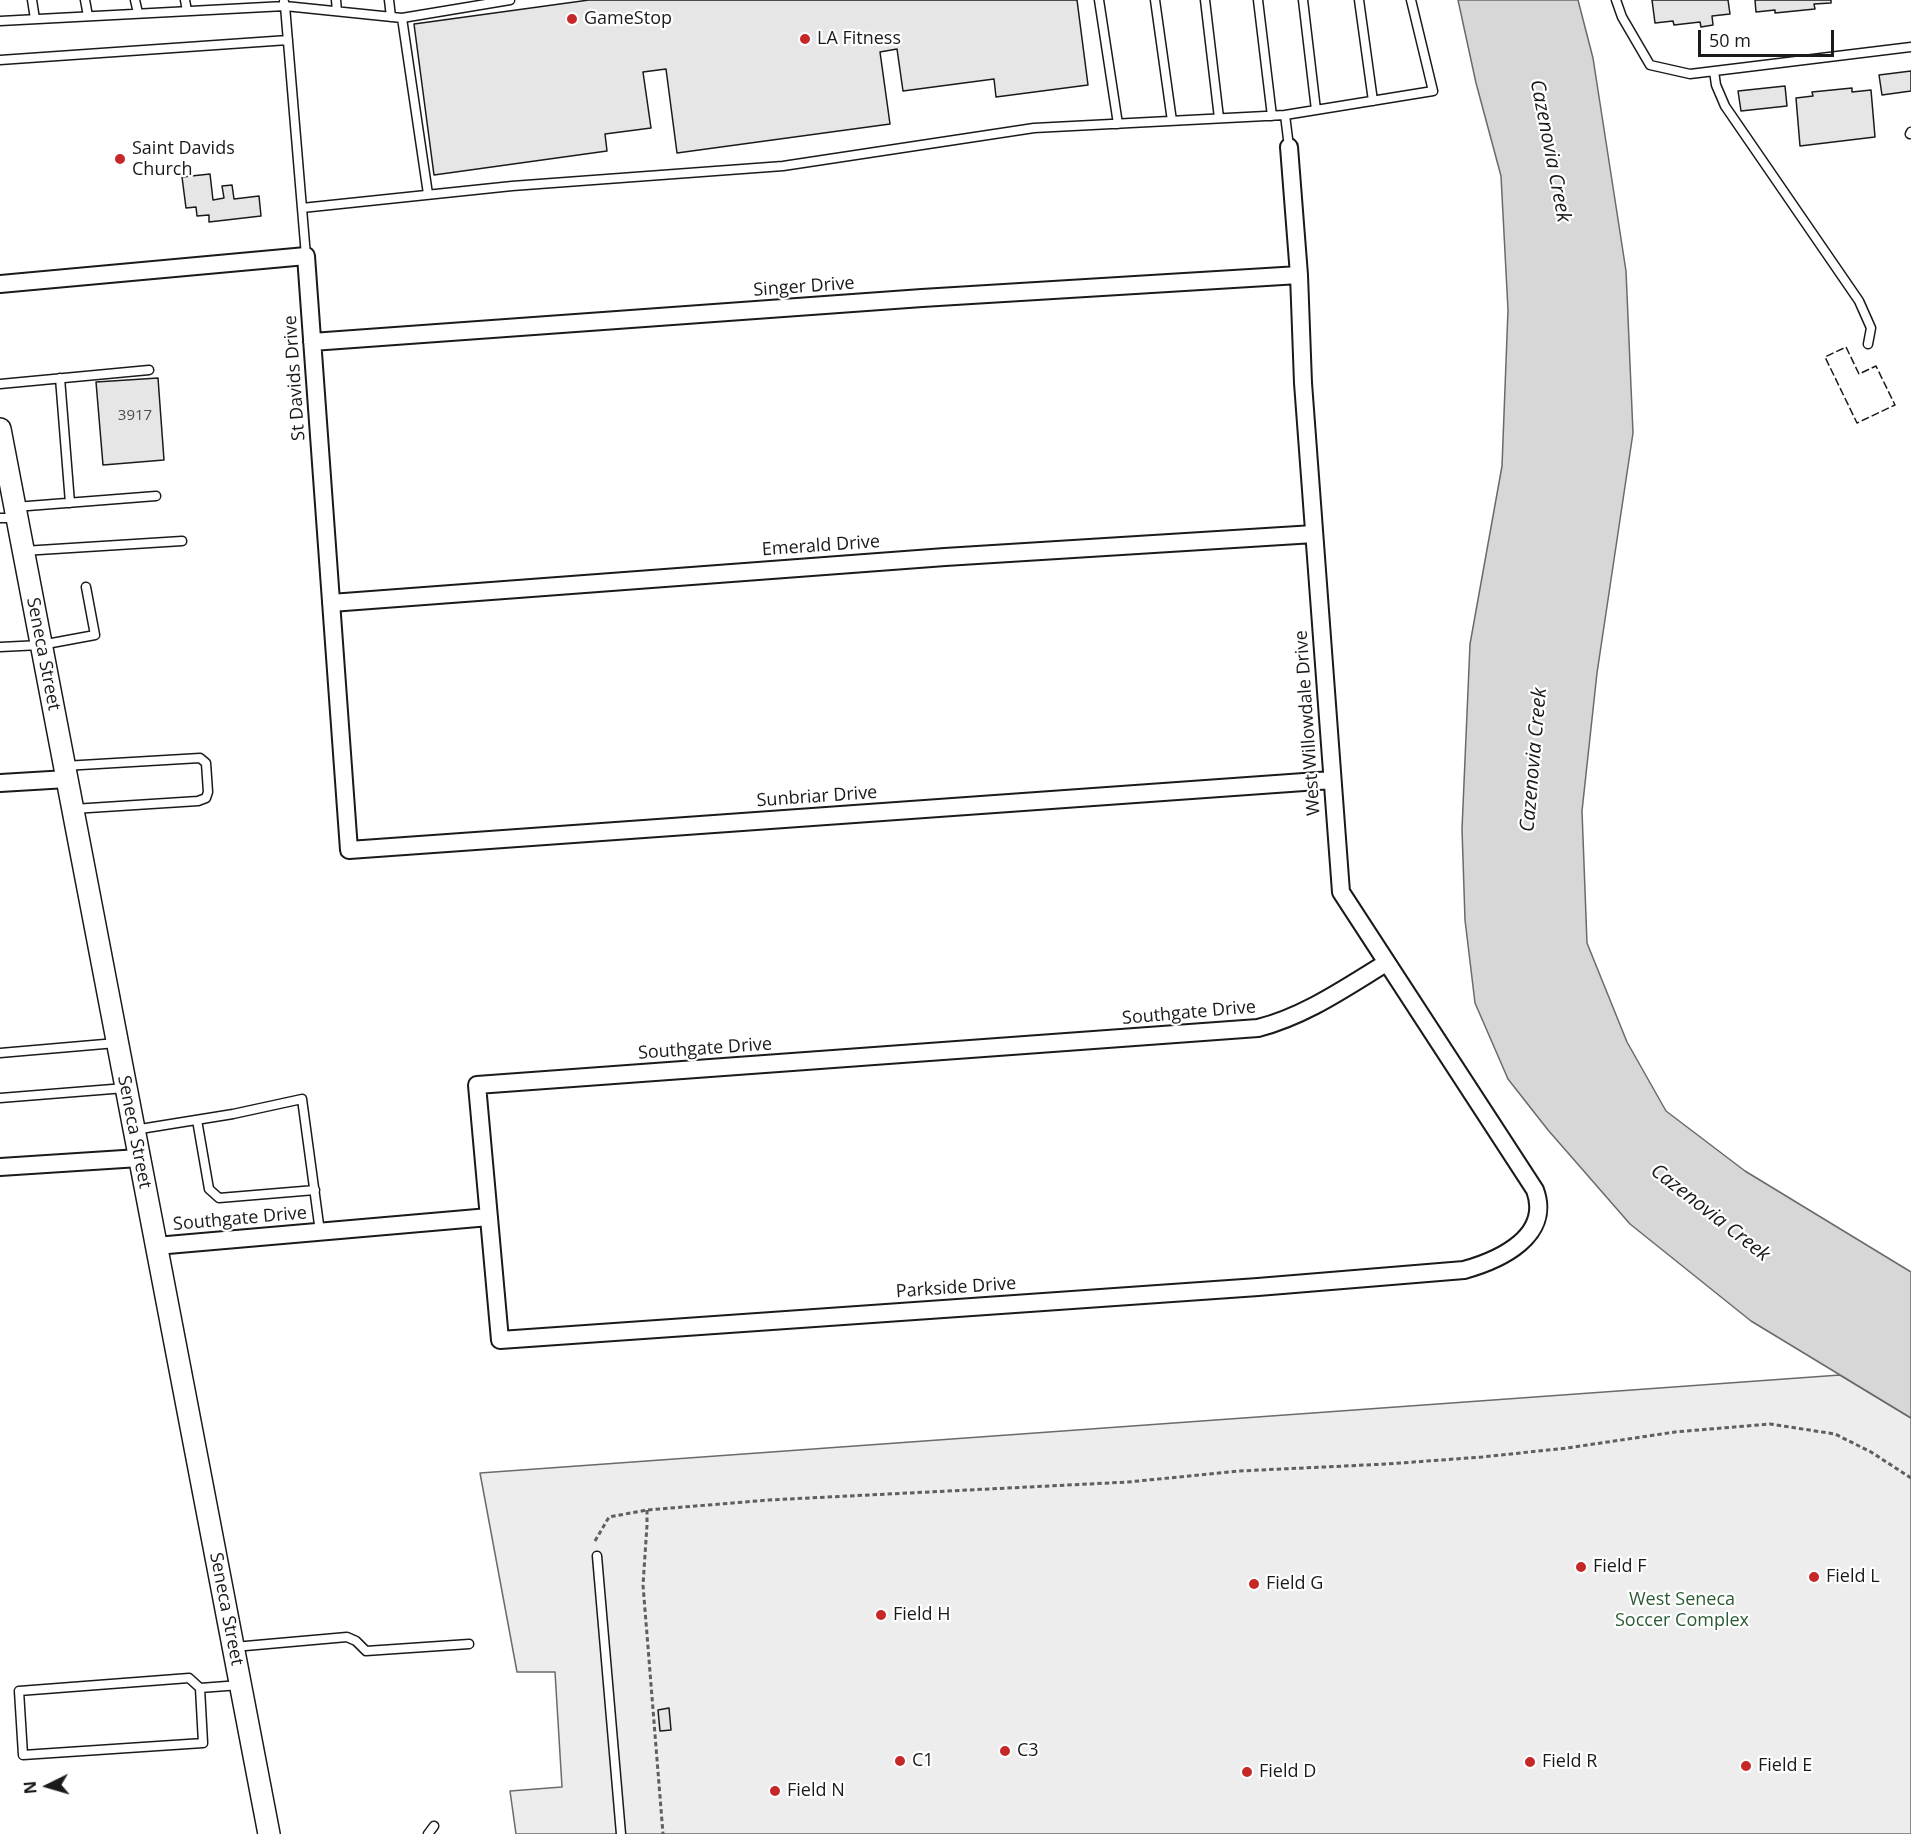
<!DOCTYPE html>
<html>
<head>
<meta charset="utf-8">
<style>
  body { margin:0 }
  #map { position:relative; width:1911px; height:1834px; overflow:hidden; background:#fff; font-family:"Open Sans",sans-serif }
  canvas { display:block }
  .north { position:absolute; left:18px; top:1756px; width:60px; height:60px; -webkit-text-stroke:4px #fff; paint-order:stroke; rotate:265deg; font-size:16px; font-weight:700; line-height:24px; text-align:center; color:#1a1a1a }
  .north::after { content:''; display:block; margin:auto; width:21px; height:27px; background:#1a1a1a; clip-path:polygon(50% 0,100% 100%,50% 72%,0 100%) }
  .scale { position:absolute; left:1698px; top:30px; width:136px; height:27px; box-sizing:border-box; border:3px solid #1a1a1a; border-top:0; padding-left:8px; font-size:18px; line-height:21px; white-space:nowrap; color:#1a1a1a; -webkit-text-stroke:4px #fff; paint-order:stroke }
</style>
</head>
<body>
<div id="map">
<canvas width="1911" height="1834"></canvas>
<div class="north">N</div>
<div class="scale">50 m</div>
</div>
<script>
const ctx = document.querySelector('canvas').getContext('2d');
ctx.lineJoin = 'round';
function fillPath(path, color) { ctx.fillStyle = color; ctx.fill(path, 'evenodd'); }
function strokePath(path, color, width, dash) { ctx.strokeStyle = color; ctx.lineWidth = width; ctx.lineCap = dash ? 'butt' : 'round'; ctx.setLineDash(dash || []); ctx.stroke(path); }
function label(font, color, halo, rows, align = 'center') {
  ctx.font = font + ' "Open Sans",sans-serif'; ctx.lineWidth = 4.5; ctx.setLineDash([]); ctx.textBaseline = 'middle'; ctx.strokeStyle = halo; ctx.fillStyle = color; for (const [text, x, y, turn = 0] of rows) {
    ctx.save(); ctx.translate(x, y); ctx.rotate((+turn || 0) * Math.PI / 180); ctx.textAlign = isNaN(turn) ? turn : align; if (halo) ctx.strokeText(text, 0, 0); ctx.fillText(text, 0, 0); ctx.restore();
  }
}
const built = new Path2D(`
  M1840,1375L1911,1418V1834H516L510,1791L562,1787L555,1672H517L480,1473Z`);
const water = new Path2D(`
  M1458,0H1578L1593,58L1626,271L1633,433L1597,673L1582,811L1587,943L1627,1042L1666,1111L1745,1171L1911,1272V1418L1751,1321L1630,1224L1548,1130L1508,1079L1475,1003L1465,920L1462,829L1470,644L1502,466L1508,310L1501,176L1476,83Z`);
const building = new Path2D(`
  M589,0H1077L1088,85L996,97L994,79L903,91L897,49L880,52L890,124L677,153L666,69L643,72L651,128L605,134L607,151L434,175L414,24Z
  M1652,0H1728L1730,14L1712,16L1713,25L1701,27L1700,22L1674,25L1673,21L1655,23Z
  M1755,0H1831V3L1814,4L1815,9L1775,13V10L1756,12Z
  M1911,71V91L1882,95L1879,75Z
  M1785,86L1787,106L1741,111L1738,91Z
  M1852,88V92L1871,90L1875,137L1800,146L1796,98L1813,96L1812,92Z
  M210,174L213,200L224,198L222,186L232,185L234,199L259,196L261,216L209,222V215L197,216L196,207L186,208L182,177Z
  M158,378L164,460L103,465L96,382Z
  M669,1708L671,1730L660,1731L658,1710Z`);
const path = new Path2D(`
  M647,1510V1525L643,1585L663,1834
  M595,1541L609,1517L647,1510L769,1500L1128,1482L1239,1471L1387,1464L1482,1457L1567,1448L1675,1432L1770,1424L1835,1434L1871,1452L1911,1478`);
const service = new Path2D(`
  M32,0L35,19
  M85,0L88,16
  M135,0L138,13
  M185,0L187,11
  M336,0L337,11
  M389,0L391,17
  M1099,0L1118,124
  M1155,0L1172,121
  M1205,0L1219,118
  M1258,0L1272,116
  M1303,0L1316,110
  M1359,0L1373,101
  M1616,0L1622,17L1650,65L1690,74L1911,47
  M284,2L285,6L402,18L428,194
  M402,18L510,0
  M0,21L285,6L306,256
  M0,60L288,40
  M1714,71L1716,85L1725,106L1859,301L1871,328L1868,344
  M1285,115L1433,91L1411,0
  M1910,134L1911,132
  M302,208L512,186L783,166L1034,128L1285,115L1289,147
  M60,378L70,503
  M0,384L149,370
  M15,507L156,496
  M0,518H17
  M23,551L182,541
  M0,647L41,645L95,635L86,587
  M64,766L200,758L206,763L208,792L206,798L198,801L73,809
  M0,1053L116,1043
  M0,1098L125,1088
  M197,1120L209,1189L219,1198L315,1190
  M134,1130L233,1114L302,1099L320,1232
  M597,1556L621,1834
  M234,1647L347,1637L356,1641L366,1651L469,1644
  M200,1688L189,1678L19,1691L23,1755L203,1743L200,1688L240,1685
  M428,1834L434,1826`);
const minor = new Path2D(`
  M1289,147L1299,275L1303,383L1341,892L1535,1190C1552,1236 1500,1260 1464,1270L1258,1287L500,1340L477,1085L1258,1028C1305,1016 1345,988 1386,963
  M0,284L306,256L349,850L1332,780
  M312,342L922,298L1299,275
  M331,603L945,557L1314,534
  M0,783L67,779
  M0,1167L139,1158
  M156,1246L489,1217`);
const tertiary = new Path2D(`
  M0,429L269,1834`);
const fence = new Path2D(`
  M1846,347L1859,374L1876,366L1895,405L1857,423L1825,357Z`);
const markers = [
  [572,19,6,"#c62828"],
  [805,39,6,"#c62828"],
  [120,159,6,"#c62828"],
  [1581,1567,6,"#c62828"],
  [1814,1577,6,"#c62828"],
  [1254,1584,6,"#c62828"],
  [881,1615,6,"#c62828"],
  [1005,1751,6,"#c62828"],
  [900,1761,6,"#c62828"],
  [1530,1762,6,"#c62828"],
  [1746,1766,6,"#c62828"],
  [1247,1772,6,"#c62828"],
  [775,1791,6,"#c62828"]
];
const numberNames = [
  ["3917",135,416]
];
const poiNames = [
  ["GameStop",584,19],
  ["LA Fitness",817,39],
  ["Saint Davids",132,149],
  ["Church",132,170],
  ["Field F",1593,1567],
  ["Field L",1826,1577],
  ["Field G",1266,1584],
  ["Field H",893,1615],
  ["C3",1017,1751],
  ["C1",912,1761],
  ["Field R",1542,1762],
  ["Field E",1758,1766],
  ["Field D",1259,1772],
  ["Field N",787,1791]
];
const streetNames = [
  ["Singer Drive",804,287,-4],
  ["St Davids Drive",295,378,-94],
  ["Emerald Drive",821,546,-4],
  ["Seneca Street",43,654,79],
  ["West Willowdale Drive",1308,723,-94],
  ["Sunbriar Drive",817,797,-4],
  ["Southgate Drive",1189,1013,-5],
  ["Southgate Drive",705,1049,-4],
  ["Seneca Street",134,1132,79],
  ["Southgate Drive",240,1219,-5],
  ["Parkside Drive",956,1288,-4],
  ["Seneca Street",226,1609,79]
];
const parkNames = [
  ["West Seneca",1682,1600],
  ["Soccer Complex",1682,1621]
];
const waterNames = [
  ["Cazenovia Creek",1550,151,79],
  ["Cazenovia Creek",1534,760,-85],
  ["Cazenovia Creek",1710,1213,38]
];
fillPath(built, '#ededed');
strokePath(built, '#6a6a6a', 1.5);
fillPath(water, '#d7d7d7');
strokePath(water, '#6a6a6a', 1.5);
fillPath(building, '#e6e6e6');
strokePath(building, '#1a1a1a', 1.5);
strokePath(service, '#1a1a1a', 11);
strokePath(minor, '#1a1a1a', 20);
strokePath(tertiary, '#1a1a1a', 24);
strokePath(path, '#5f5f5f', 3, [4.5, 3]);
strokePath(service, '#fff', 8);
strokePath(minor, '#fff', 16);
strokePath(tertiary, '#fff', 21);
strokePath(fence, '#1a1a1a', 1.5, [8, 3]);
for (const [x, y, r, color] of markers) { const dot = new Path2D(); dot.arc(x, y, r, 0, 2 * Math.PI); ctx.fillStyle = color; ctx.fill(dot); strokePath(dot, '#fff', 2); }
label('15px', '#4d4d4d', null, numberNames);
label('18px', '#1a1a1a', '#fff', poiNames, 'left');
label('18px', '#1a1a1a', '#fff', streetNames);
label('18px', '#2b5a34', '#fff', parkNames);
label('italic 20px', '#1a1a1a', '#fff', waterNames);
</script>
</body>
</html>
